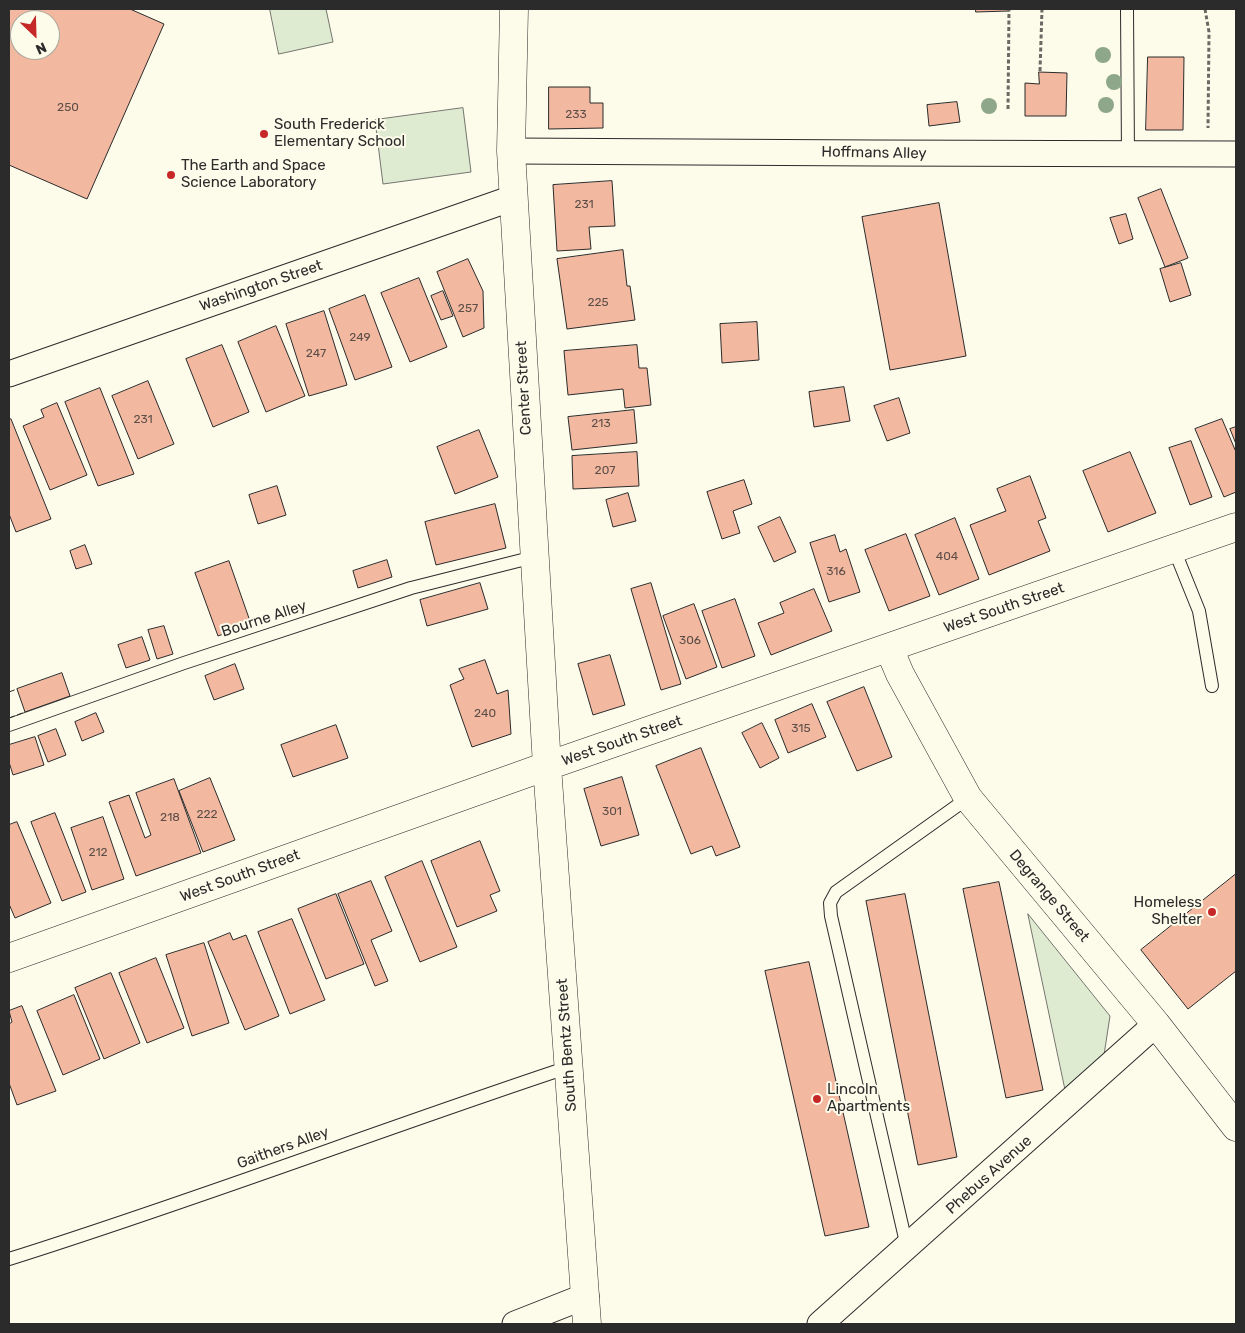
<!DOCTYPE html>
<html>
<head>
<meta charset="utf-8">
<style>
  body { margin:0 }
  #map { position:relative; width:1245px; height:1333px; overflow:hidden; background:#fdfbea; font-family:Rubik,sans-serif }
  canvas { display:block }
  .frame { position:absolute; inset:0; border:10px solid #2b2b2b; pointer-events:none }
  .north { position:absolute; left:10px; top:10px; width:50px; height:50px; box-sizing:border-box; background:#fdfbea; border:1px solid #a9a89e; border-radius:50%; rotate:156deg; font-size:14px; font-weight:700; line-height:20px; text-align:center; color:#2b2b2b }
  .north::after { content:''; display:block; margin:auto; width:18px; height:22px; background:#c62828; clip-path:polygon(50% 0,100% 100%,50% 72%,0 100%) }
</style>
</head>
<body>
<div id="map">
<canvas width="1245" height="1333"></canvas>
<div class="frame"></div>
<div class="north">N</div>
</div>
<script>
const ctx = document.querySelector('canvas').getContext('2d');
ctx.lineJoin = 'round';
function fillPath(path, color) { ctx.fillStyle = color; ctx.fill(path, 'evenodd'); }
function strokePath(path, color, width, dash) { ctx.strokeStyle = color; ctx.lineWidth = width; ctx.lineCap = dash ? 'butt' : 'round'; ctx.setLineDash(dash || []); ctx.stroke(path); }
function label(font, color, halo, rows, align = 'center') {
  ctx.font = font + ' Rubik,sans-serif'; ctx.lineWidth = 4; ctx.setLineDash([]); ctx.textBaseline = 'middle'; ctx.strokeStyle = halo; ctx.fillStyle = color; for (const [text, x, y, turn = 0] of rows) {
    ctx.save(); ctx.translate(x, y); ctx.rotate((+turn || 0) * Math.PI / 180); ctx.textAlign = isNaN(turn) ? turn : align; if (halo) ctx.strokeText(text, 0, 0); ctx.fillText(text, 0, 0); ctx.restore();
  }
}
const green = new Path2D(`
  M270,9H326L333,42L279,54Z
  M463,108L471,172L383,184L375,120Z
  M1028,914L1110,1016L1104,1055L1065,1088Z`);
const building = new Path2D(`
  M9,9H130L164,24L87,199L9,165ZM20,20H50V50H20Z
  M976,9H1009V11L976,12Z
  M1148,57H1184L1183,130H1146Z
  M1039,72L1067,73L1066,116H1025V83L1039,84Z
  M549,87H590V103H603V128L549,129Z
  M957,102L960,122L929,126L927,105Z
  M612,181L615,226L589,227L591,249L557,251L553,185Z
  M1161,189L1188,258L1165,267L1138,198Z
  M939,203L966,356L890,370L862,217Z
  M1126,214L1133,239L1119,244L1110,218Z
  M623,250L627,286H630L635,320L567,329L557,259Z
  M468,259L483,291L484,328L463,337L437,272Z
  M1181,263L1191,295L1170,302L1160,269Z
  M419,278L447,347L410,362L381,293Z
  M443,291L453,316L441,320L431,296Z
  M365,295L392,367L355,380L329,309Z
  M324,311L347,385L309,396L286,324Z
  M757,322L759,360L722,363L720,324Z
  M276,326L305,396L266,412L238,342Z
  M222,345L249,412L213,427L186,359Z
  M637,345L639,368H647L651,405L625,408L623,389L568,395L564,351Z
  M148,381L174,444L138,459L112,396Z
  M844,387L850,421L814,427L809,392Z
  M100,388L134,474L98,486L65,402Z
  M899,398L910,433L887,441L874,406Z
  M57,403L87,475L50,490L23,426L44,417L41,410Z
  M634,410L637,443L572,450L568,417Z
  M11,419L51,519L16,532L9,514V420Z
  M1222,419L1236,452V492L1224,497L1195,429Z
  M1236,427V444L1230,429Z
  M479,430L498,477L455,494L437,447Z
  M1191,441L1212,497L1190,505L1169,448Z
  M637,452L639,486L573,489L572,456Z
  M1130,452L1156,513L1108,532L1083,471Z
  M1030,476L1046,518L1038,521L1050,551L989,575L970,525L1006,511L997,489Z
  M744,480L752,504L733,511L740,533L722,539L707,492Z
  M277,486L286,515L258,524L249,495Z
  M628,493L636,521L613,527L606,500Z
  M495,504L506,548L436,565L425,522Z
  M780,517L796,552L774,562L758,527Z
  M955,518L979,579L939,595L915,535Z
  M906,534L930,596L889,611L865,550Z
  M835,535L840,552L846,549L860,592L829,602L810,543Z
  M85,545L92,564L76,569L70,551Z
  M387,560L392,577L358,588L353,571Z
  M229,561L251,624L218,636L195,573Z
  M480,583L488,609L427,626L420,600Z
  M651,583L681,684L661,690L631,589Z
  M814,589L832,631L771,655L758,623L784,613L780,603Z
  M735,599L755,656L722,668L702,611Z
  M694,604L717,667L686,679L663,616Z
  M164,626L173,654L157,659L148,630Z
  M142,637L150,660L126,668L118,645Z
  M610,655L625,705L593,715L578,664Z
  M485,660L497,694L508,690L511,734L472,747L450,685L464,679L459,669Z
  M235,664L244,689L214,700L205,676Z
  M62,673L70,696L25,712L17,689Z
  M864,687L892,757L857,771L827,702Z
  M812,704L826,737L788,753L775,720Z
  M96,713L104,732L82,741L75,722Z
  M762,723L779,758L760,768L742,733Z
  M336,725L348,758L293,777L281,745Z
  M56,729L66,755L48,762L38,736Z
  M35,737L44,765L13,775L9,762V745Z
  M701,748L740,847L716,856L712,846L691,854L656,766Z
  M622,777L639,835L601,846L584,789Z
  M210,778L235,840L203,852L179,791Z
  M174,779L201,853L136,876L109,802L129,795L145,838L151,835L136,793Z
  M55,813L86,892L62,901L31,822Z
  M103,817L124,879L92,890L71,828Z
  M17,822L51,903L15,918L9,904V825Z
  M480,841L500,891L490,895L497,911L457,927L431,861Z
  M422,861L457,947L420,962L385,877Z
  M1236,874V971L1188,1009L1141,950Z
  M371,881L392,931L371,940L388,981L375,986L338,894Z
  M999,882L1043,1090L1006,1098L963,889Z
  M336,894L364,964L326,979L298,909Z
  M905,894L957,1157L918,1165L866,901Z
  M292,919L325,1000L290,1014L258,932Z
  M230,933L233,940L246,935L279,1016L245,1030L208,942Z
  M204,943L229,1023L192,1036L166,955Z
  M156,958L184,1028L147,1043L119,973Z
  M809,962L869,1227L825,1236L765,971Z
  M111,973L140,1043L104,1059L75,988Z
  M74,995L100,1059L63,1075L37,1011Z
  M22,1006L56,1091L17,1105L9,1083V1024L12,1022L9,1011Z`);
const path = new Path2D(`
  M1205,9L1209,32L1208,128
  M1040,71L1042,9
  M1008,109L1009,9`);
const service = new Path2D(`
  M1127,9L1128,155
  M1174,549L1199,611L1212,686
  M9,725L184,663L411,588L534,557
  M907,1247L831,916L830,903L836,892L968,798
  M9,1259C197,1200 382,1129 569,1067`);
const minor = new Path2D(`
  M511,151C753,151 994,155 1236,154
  M9,374L513,198
  M515,1324L586,1296
  M820,1324L1156,1024`);
const tertiary = new Path2D(`
  M514,9L511,151L547,766
  M889,648L900,674L968,798L1156,1024L1236,1127`);
const primary = new Path2D(`
  M547,766L587,1324
  M9,958L547,766L1236,527`);
const fence = new Path2D(`
  M9,692L17,689
  M9,718L25,712`);
const trees = [
  [1103,55],
  [1114,82],
  [1106,105],
  [989,106]
];
const markers = [
  [264,134,5,"#c62828"],
  [171,175,5,"#c62828"],
  [1212,912,5,"#c62828"],
  [817,1099,5,"#c62828"]
];
const numberNames = [
  ["250",68,108],
  ["233",576,115],
  ["231",584,205],
  ["225",598,303],
  ["257",468,309],
  ["249",360,338],
  ["247",316,354],
  ["231",143,420],
  ["213",601,424],
  ["207",605,471],
  ["404",947,557],
  ["316",836,572],
  ["306",690,641],
  ["240",485,714],
  ["315",801,729],
  ["301",612,812],
  ["222",207,815],
  ["218",170,818],
  ["212",98,853]
];
const poiNames = [
  ["South Frederick",274,125],
  ["Elementary School",274,142],
  ["The Earth and Space",181,166],
  ["Science Laboratory",181,183],
  ["Homeless",1202,903,"right"],
  ["Shelter",1202,920,"right"],
  ["Lincoln",827,1090],
  ["Apartments",827,1107]
];
const streetNames = [
  ["Hoffmans Alley",874,153,1],
  ["Washington Street",261,286,-19],
  ["Center Street",524,388,-93],
  ["West South Street",1004,608,-19],
  ["Bourne Alley",264,619,-18],
  ["West South Street",622,741,-19],
  ["West South Street",240,876,-20],
  ["Degrange Street",1049,896,50],
  ["South Bentz Street",567,1045,-94],
  ["Gaithers Alley",283,1148,-20],
  ["Phebus Avenue",989,1175,-42]
];
fillPath(green, '#deebd1');
strokePath(green, '#74746e', 1);
fillPath(building, '#f2b8a0');
strokePath(building, '#2b2b2b', 1);
strokePath(service, '#2b2b2b', 14);
strokePath(minor, '#2b2b2b', 27);
strokePath(tertiary, '#2b2b2b', 29);
strokePath(primary, '#2b2b2b', 29);
strokePath(path, '#6a6964', 3, [4, 2.5]);
strokePath(service, '#fdfbea', 12);
strokePath(minor, '#fdfbea', 25);
strokePath(tertiary, '#fdfbea', 28);
strokePath(primary, '#fdfbea', 28);
strokePath(fence, '#2b2b2b', 1, [6, 2.5]);
ctx.fillStyle = '#8ea78a';
for (const [x, y] of trees) { ctx.beginPath(); ctx.arc(x, y, 8, 0, 2 * Math.PI); ctx.fill(); }
for (const [x, y, r, color] of markers) { const dot = new Path2D(); dot.arc(x, y, r, 0, 2 * Math.PI); ctx.fillStyle = color; ctx.fill(dot); strokePath(dot, '#fdfbea', 2); }
label('12px', '#5d4e48', null, numberNames);
label('15px', '#2b2b2b', '#fdfbea', poiNames, 'left');
label('15px', '#2b2b2b', '#fdfbea', streetNames);
</script>
</body>
</html>
